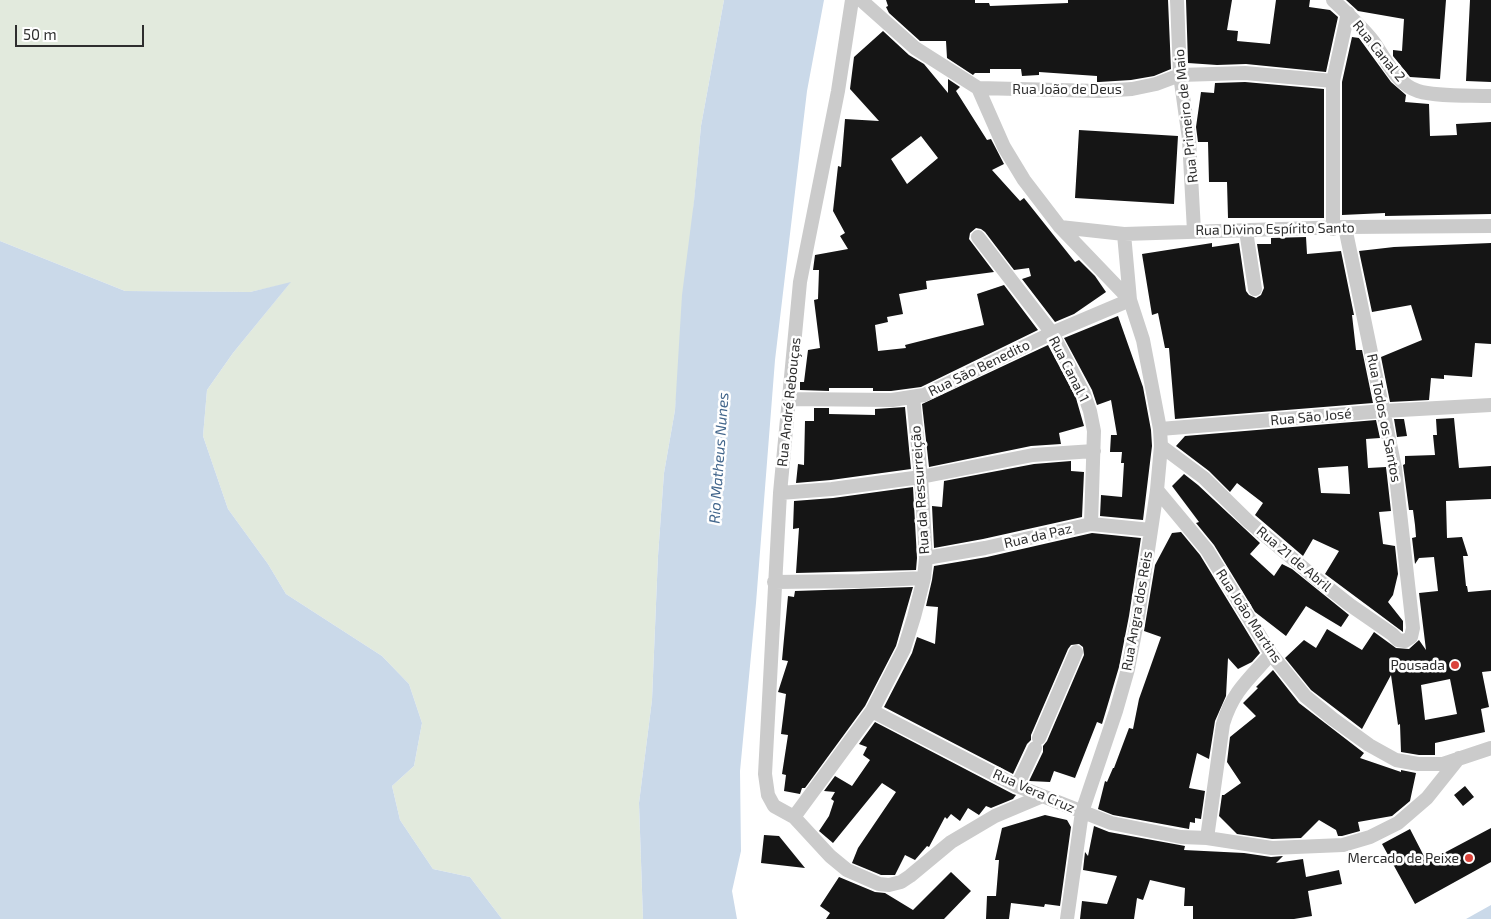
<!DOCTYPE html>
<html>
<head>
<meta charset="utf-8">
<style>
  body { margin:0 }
  #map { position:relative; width:1491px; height:919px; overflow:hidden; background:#fff; font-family:"Exo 2",sans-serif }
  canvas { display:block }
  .scale { position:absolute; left:15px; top:25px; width:129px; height:22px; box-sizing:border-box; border:2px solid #2e2e2e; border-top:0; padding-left:6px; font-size:15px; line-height:18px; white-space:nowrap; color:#2e2e2e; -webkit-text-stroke:4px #fff; paint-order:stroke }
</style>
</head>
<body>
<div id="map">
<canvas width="1491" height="919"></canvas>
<div class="scale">50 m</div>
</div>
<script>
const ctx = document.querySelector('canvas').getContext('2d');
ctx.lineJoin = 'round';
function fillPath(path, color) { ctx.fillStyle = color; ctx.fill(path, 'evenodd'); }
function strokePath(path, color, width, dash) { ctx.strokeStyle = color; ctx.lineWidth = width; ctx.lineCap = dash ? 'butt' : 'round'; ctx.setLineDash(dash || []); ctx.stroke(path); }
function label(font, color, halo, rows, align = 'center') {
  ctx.font = font + ' "Exo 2",sans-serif'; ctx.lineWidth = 5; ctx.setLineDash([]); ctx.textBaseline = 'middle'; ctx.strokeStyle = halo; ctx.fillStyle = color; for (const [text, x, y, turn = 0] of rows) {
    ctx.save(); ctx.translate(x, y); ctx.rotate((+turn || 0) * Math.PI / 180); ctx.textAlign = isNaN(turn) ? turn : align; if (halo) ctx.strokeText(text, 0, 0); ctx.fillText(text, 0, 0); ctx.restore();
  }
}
const green = new Path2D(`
  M0,0H724L701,126L675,410L664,473L658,556L652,700L639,803L643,919H502L470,877L433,869L400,820L392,786L414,766L422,723L409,684L382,656L286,594L268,564L228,509L203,436L207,390L233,353L290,283L250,292L125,291L0,241Z`);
const water = new Path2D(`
  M724,0H824L807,91L775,360L756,603L740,771L741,851L732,891L737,919H643L639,803L652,700L658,556L664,473L675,410L682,295L694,201L701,126Z
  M0,241L125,291L250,292L291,282L233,353L207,390L203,436L228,509L268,564L286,594L382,656L409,684L422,723L414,766L392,786L400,820L433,869L470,877L502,919H0Z
  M1491,905V919H1466Z`);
const building = new Path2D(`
  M886,0H975V3H989L990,6L1068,3V0H1168L1171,69L1154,76L1131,80L1099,82H1097V76L1039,72V75L1022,76L1021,69H990V73H975L973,75L947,58L946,41H920L889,13L886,7L888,6Z
  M1186,0H1232L1227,30L1238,31L1237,41L1270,44L1276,0H1310L1309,7L1330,10L1338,17L1326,72L1246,64L1217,65L1188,63Z
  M1346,0H1446L1440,79L1410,77L1393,56V50L1402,51L1404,19L1358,11Z
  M1470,0H1491V82L1466,81Z
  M883,31L909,55L924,64L948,93V79L960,87L956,91L987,140L991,139L1004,164L992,170L1020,201L1024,198L1075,262L1079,260L1095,276L1106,292L1074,314L1055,322L1022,279L1031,276L1029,268L1014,270L985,232L981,229L976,228L970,233L969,239L994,272L926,281L927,289L899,294L903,314L887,317L888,322L875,325L878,351L906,348L905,345L984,325L977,294L1004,285L1038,330L921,387L891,391H873V388H829V391L800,390V382H804L808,350L820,348L814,300L818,299L819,270H813L815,255L848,249L840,236L845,233L833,211L838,166L841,167L845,119L879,121L850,89L854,57ZM921,136L938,158L907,184L891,159Z
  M1352,37L1359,38L1391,82L1406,95L1405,102L1429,104L1430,136L1457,135L1456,124L1491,122V214L1385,216V213L1342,215V82Z
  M1245,82L1324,89V218H1228L1227,182H1209L1208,142H1198L1196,127L1201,92L1214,93L1215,83Z
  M1079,130L1178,136L1174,204L1075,198Z
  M1306,237L1307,254L1341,251L1354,315H1352L1356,350H1362L1373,403L1175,419L1169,348H1165L1158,313L1152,315L1142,254L1212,243V247L1239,243L1246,291L1249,295L1256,298L1261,295L1264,288L1257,244H1271V238Z
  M1491,243V344L1475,343L1472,377L1444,375V379L1431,378L1429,400L1390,402L1381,357L1422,340L1411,305L1372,312L1359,251L1394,247Z
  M1118,316L1143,387L1151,430L1152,446L1143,520L1100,516L1101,495L1122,497L1124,463H1121L1122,452H1110L1111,435H1117L1111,400L1097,405L1092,390L1064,338Z
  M1048,345L1076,398L1084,426L1059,433L1061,444L1031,446L929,467L922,404Z
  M905,407L911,469L831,480L796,483L798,464L804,465L805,421H814V408H829V414L875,415V409Z
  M1454,418L1459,468L1491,466V499L1446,501L1447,538L1462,537L1468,556H1463L1466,586H1467L1468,592L1491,590V671L1482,672L1489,707L1481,709L1485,732L1435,743V755H1419L1401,752L1400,724L1398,725L1391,675L1362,729L1311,690L1285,658L1304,640L1316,648L1327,629L1362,650L1374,632L1396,648L1409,649L1419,640L1426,650L1419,593L1438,591L1434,557L1419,558L1415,564L1412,538L1416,537L1415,525L1413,510H1409L1403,465L1405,464V456L1435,455L1433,435H1437L1436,419ZM1450,679L1457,714L1425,720L1421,685Z
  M1394,419H1404L1407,436L1397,437Z
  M1376,420L1380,438L1366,439L1368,468L1386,467L1391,511L1379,512L1383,544L1395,546L1398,574L1393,595L1388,602L1403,621V632L1325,574L1339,551L1313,539L1303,556L1255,515L1263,503L1237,483L1230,492L1209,471L1176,446L1185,436ZM1348,466L1350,494L1321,493L1318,468Z
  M1071,461V471L1084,472L1082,517L983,539L934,548L932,506L942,507L944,481L1034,464Z
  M1184,474L1198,485L1260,543L1250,554L1274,576L1282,564L1292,569L1349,615L1341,627L1306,606L1286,636L1255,612L1214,545L1196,523L1199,522L1172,486Z
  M913,487L917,558L916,570L796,573L799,528L793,529L794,501L833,498Z
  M1181,532L1200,555L1260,653L1252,662L1238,669L1228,658L1226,696L1215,721L1209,759L1197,753L1189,788L1205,791L1201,819L1195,818V823L1190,822L1189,829L1113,815L1098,809L1105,781L1107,782L1113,768H1114L1129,728L1133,729L1139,699L1161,637L1144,631L1155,565L1172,533Z
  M1092,533L1141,538L1129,616L1119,667L1102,724L1097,722L1075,778L1054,771L1050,782L1029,781L1043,752V746L1047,741L1084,655L1083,647L1079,644L1071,645L1068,649L1031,735V740L1027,744L1013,774L884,707L912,653L917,637L935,644L938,607L926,606L932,580L934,566L987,557Z
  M913,587L896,646L865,706L805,788H802L800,794L784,791L786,775L782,774L788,735L781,734L786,694L778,692L788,661L782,660L788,596L794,597L795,591Z
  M1273,670L1299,703L1364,753L1360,758L1401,772V770L1416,773L1410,801L1392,816L1358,822L1360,831L1342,836H1338L1336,830L1319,820L1301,838L1272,839L1237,834L1219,816L1222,795H1224L1241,783L1227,762L1230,737L1256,716L1243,703L1258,688L1256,687Z
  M875,722L1013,794L1016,795L1013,799L991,808L986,806L979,815L968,808L960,821L951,814L947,819L945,817L929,847L927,846L915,860L905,855L895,875H881L852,863L858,848L896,792L882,783L833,843L819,831L829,816L834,801L831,799L835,792L824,791L835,776L852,786L870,760L863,755L867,747L859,744Z
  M1465,786L1474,797L1463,806L1454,795Z
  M1045,815L1067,820L1071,827L1060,906L1045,904L1044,907L1011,903L1009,919H986L987,896H996L999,860H995L1002,828Z
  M1094,826L1109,832L1185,846L1184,850L1244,853L1271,857L1283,856L1276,863L1303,859L1306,877L1339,870L1342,884L1308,891L1312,916L1294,919H1193V906H1184L1185,888L1150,880L1143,900L1137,898L1134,919H1080L1082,901L1107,904L1117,876L1083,870L1085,852L1088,856Z
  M1491,828V862L1415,904L1382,844L1410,829L1427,862Z
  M764,835L779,836L805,868L761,863Z
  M951,872L971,891L944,919H826L830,913L820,906L839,877L875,892L885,893L913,910Z`);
const minor = new Path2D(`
  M852,0L838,91L800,282L780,493L765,774L768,795L774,806L794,817L830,856L847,870L879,884L889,885L901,882L910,876L951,842L995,816L1040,797
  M861,0L915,48L978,88L1004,147L1024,180L1060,227L1130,300L1143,340L1160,429L1161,446L1157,490L1138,617L1128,669L1116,711L1082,812L1067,919
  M1177,0L1180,75L1189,139L1194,231
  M1333,0C1347,13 1361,26 1373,41C1386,59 1396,84 1418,91C1437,97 1471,95 1491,96
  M978,88L1099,91L1132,89L1156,84L1180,75L1245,73L1333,81
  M1060,227L1124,234L1345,227L1491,226
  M1333,229V81L1348,13
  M1246,231L1255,289
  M978,237L1052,333L1084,394L1090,411L1094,431L1091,524
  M790,399L892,400L924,395L1052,333L1130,300L1124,234
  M1160,429L1383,411L1491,405
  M1161,446L1204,478L1249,522L1312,575L1350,605L1392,634L1398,640L1405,641L1411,637L1413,628L1395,468L1345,227
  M1157,490L1207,550L1271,654L1305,696L1333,719L1369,745L1396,760L1418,764H1443L1491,748
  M780,493L832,489L921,477L1033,455L1094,451
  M926,558L985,548L1091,524L1151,530
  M774,582L860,581L924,578
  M872,711L1017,786L1111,823L1181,837L1207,838L1272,848L1343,845L1370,837L1398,823L1427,798L1459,758
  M1039,738L1076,652
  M1017,786L1035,748
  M794,817L872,711L904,649L914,617L924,578L926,558L921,477L913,397
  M1207,838L1223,724C1233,691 1249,679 1271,654`);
const markers = [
  [1455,665,5,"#da433b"],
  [1469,858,5,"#da433b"]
];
const streetNames = [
  ["Rua Canal 2",1379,51,51],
  ["Rua João de Deus",1067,89],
  ["Rua Primeiro de Maio",1186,116,-96],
  ["Rua Divino Espírito Santo",1275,229,-1],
  ["Rua São Benedito",979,368,-26],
  ["Rua Canal 1",1069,369,63],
  ["Rua André Rebouças",789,402,-84],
  ["Rua São José",1311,417,-5],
  ["Rua Todos os Santos",1384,418,79],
  ["Rua da Ressurreição",920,490,-94],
  ["Rua da Paz",1038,536,-13],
  ["Rua 21 de Abril",1294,559,40],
  ["Rua Angra dos Reis",1137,611,-80],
  ["Rua João Martins",1249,616,57],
  ["Rua Vera Cruz",1034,791,24]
];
const poiNames = [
  ["Pousada",1445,665],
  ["Mercado de Peixe",1459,858]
];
const waterNames = [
  ["Rio Matheus Nunes",719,458,-86]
];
fillPath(green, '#e2eadd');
fillPath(water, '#cad9e9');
fillPath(building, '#151515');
strokePath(minor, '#cbcbcb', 14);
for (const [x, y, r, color] of markers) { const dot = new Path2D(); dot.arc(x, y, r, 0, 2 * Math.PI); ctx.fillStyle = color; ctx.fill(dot); strokePath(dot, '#fff', 2); }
label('14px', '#2e2e2e', '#fff', streetNames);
label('14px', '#2e2e2e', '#fff', poiNames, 'right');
label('italic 15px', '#41658b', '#fff', waterNames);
</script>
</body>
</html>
